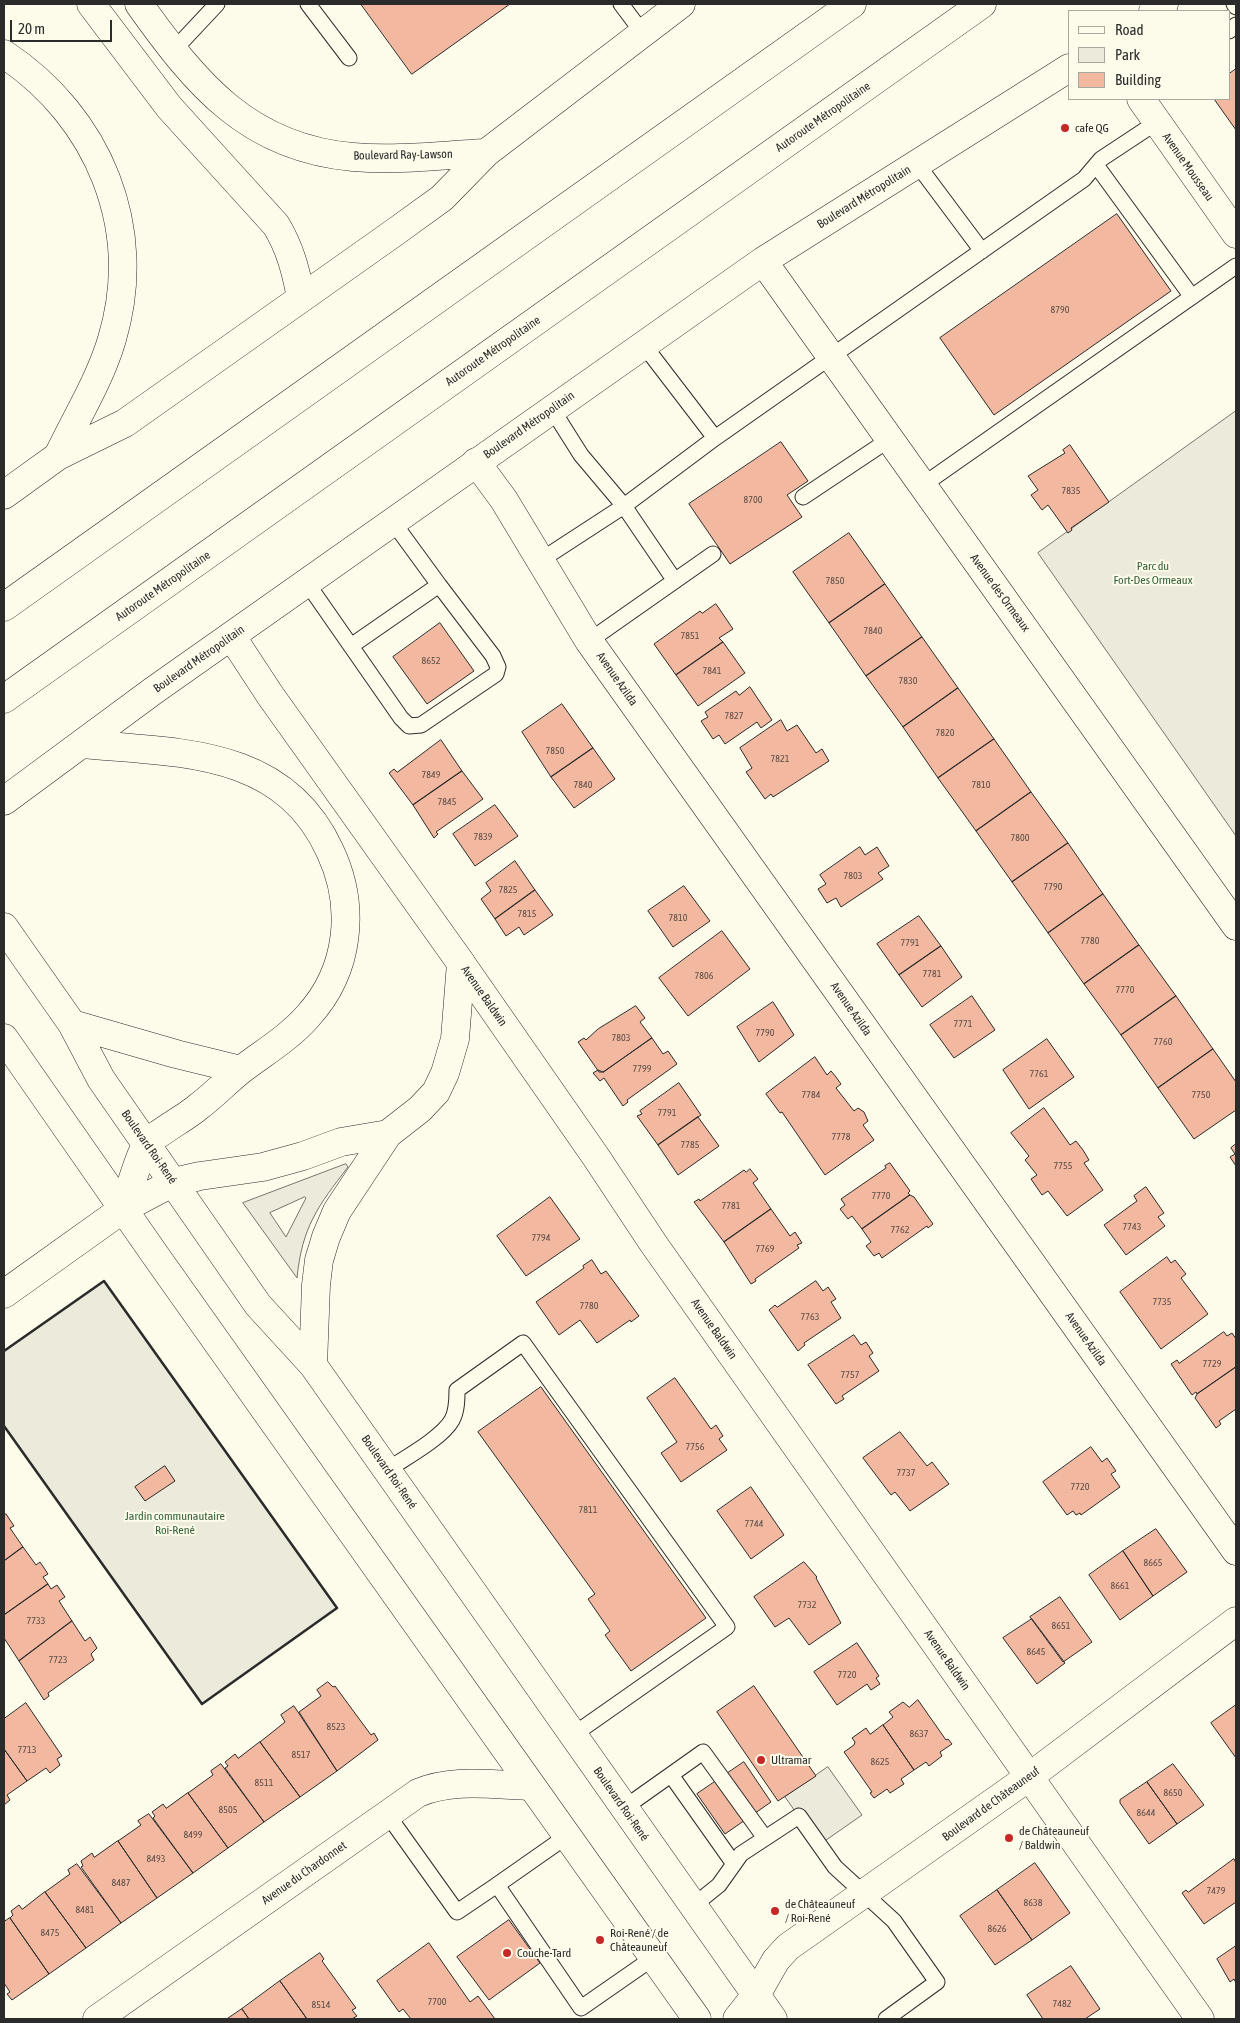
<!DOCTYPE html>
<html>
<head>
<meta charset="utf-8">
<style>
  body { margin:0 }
  #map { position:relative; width:1240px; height:2023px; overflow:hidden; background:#fdfbea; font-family:"Asap Condensed",sans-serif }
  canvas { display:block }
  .frame { position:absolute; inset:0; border:5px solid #2b2b2b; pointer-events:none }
  .legend { position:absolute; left:1068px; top:10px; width:162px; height:90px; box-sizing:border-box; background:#fdfbea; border:1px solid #a9a89e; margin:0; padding:6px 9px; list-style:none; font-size:15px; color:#2b2b2b }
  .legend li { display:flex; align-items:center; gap:10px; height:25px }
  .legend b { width:25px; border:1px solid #a9a89e }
  .scale { position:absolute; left:10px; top:20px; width:102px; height:22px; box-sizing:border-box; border:2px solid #2b2b2b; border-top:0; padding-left:6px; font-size:15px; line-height:18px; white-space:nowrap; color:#2b2b2b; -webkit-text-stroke:4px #fdfbea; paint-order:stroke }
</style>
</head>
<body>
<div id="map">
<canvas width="1240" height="2023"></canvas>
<div class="frame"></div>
<ul class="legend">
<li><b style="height:6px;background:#fdfbea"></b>Road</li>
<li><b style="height:14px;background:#ecebdb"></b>Park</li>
<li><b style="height:14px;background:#f2b8a0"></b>Building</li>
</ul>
<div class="scale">20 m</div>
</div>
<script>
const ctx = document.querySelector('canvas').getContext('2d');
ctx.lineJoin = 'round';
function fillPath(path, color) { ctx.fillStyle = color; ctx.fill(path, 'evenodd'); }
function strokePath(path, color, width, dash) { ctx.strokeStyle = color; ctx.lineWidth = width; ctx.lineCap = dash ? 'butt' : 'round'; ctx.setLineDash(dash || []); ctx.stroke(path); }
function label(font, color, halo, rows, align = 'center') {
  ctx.font = font + ' "Asap Condensed",sans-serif'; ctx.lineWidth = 4; ctx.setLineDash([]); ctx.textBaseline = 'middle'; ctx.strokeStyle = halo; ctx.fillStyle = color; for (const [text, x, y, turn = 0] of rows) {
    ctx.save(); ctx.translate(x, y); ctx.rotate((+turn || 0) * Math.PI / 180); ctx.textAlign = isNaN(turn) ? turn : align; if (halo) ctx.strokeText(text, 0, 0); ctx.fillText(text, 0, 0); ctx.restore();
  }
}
const green = new Path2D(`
  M1236,411V836L1038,553Z
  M346,1164L348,1167C318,1206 302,1227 297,1278L243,1203ZM305,1197L306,1198L286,1237L270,1213Z
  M104,1281L337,1608L202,1704L4,1426V1351Z`);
const parking = new Path2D(`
  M828,1767L862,1815L819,1845L785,1797Z`);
const building = new Path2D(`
  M361,4H510L412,74Z
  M1236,69V130L1214,99H1229V74Z
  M1117,214L1171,291L994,415L940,338Z
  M781,442L808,481L787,495L802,517L730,564L689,504Z
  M1070,445L1109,502L1071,528L1072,530L1068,533L1048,505L1042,510L1031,495L1038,490L1028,476L1065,453L1063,450Z
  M849,533L885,584L829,623L793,572Z
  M885,584L922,637L866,676L829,623Z
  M716,604L733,629L719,638L723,642L676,675L654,644L700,611L702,613Z
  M440,623L474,671L427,704L393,657Z
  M922,637L958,688L903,727L866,676Z
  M723,642L745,673L698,706L676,675Z
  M750,687L772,720L761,728L757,722L725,744L719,735L713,739L701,721L708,717L705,712L736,691L739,695Z
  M958,688L994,739L938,778L903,727Z
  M562,704L593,748L551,777L522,732Z
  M781,720L787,731L797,725L816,753L822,749L829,761L773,797L771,794L765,799L746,772L752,768L740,748Z
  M994,739L1031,792L976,831L938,778Z
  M441,740L462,771L413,805L389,773L394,769L397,772Z
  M593,748L615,779L574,808L551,777Z
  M462,771L483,799L436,832L438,834L434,838L413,805Z
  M1031,792L1068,843L1012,882L976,831Z
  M495,805L518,836L475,866L453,834Z
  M1068,843L1103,894L1048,933L1012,882Z
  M860,847L865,855L877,847L889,866L878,873L883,879L841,907L836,898L827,903L818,889L826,884L820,875Z
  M515,861L535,890L495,919L481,899L491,891L486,883Z
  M684,886L710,921L673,947L648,911Z
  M535,890L553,915L524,935L519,927L506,936L495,919Z
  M1103,894L1139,945L1084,984L1048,933Z
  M919,916L941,946L899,975L877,944Z
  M722,931L750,969L688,1016L659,978Z
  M1139,945L1176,996L1121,1035L1084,984Z
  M941,946L962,977L922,1007L899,975Z
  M972,996L995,1030L954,1058L930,1025Z
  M1176,996L1213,1049L1158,1088L1121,1035Z
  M773,1002L794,1035L759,1062L737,1027Z
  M636,1006L645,1018L640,1022L652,1038L603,1072H599L578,1042L584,1038L586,1040L598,1029Z
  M652,1038L663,1054L668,1051L677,1064L627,1100L628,1102L623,1106L604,1078L600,1081L593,1073L598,1070L603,1072Z
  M1047,1039L1074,1077L1029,1109L1003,1070Z
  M1213,1049L1236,1082V1110L1194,1139L1158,1088Z
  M815,1057L827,1075L831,1071L836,1077L841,1084L836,1088L854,1111L858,1108L864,1112L868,1121L863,1125L874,1140L825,1175L782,1112L780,1113L766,1094Z
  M679,1083L701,1115L658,1145L637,1116L642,1114L640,1111Z
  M1044,1108L1070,1145L1076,1141L1083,1150L1089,1160L1084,1163L1103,1190L1067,1216L1048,1191L1042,1195L1031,1179L1037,1175L1025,1160L1029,1156L1011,1133Z
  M698,1117L719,1146L678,1175L658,1145Z
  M1236,1144V1166L1230,1157L1235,1154L1231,1148Z
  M890,1163L910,1191L908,1193L910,1195L862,1229L852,1216L848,1219L840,1209L845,1205L841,1199L886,1168L885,1166Z
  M750,1169L758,1179L753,1183L771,1209L724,1242L694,1202L699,1199L700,1201L744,1170L746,1172Z
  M1146,1187L1164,1213L1158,1217L1165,1226L1126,1255L1104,1225L1137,1201L1134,1196Z
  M910,1195L914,1197L933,1224L928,1228L927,1226L882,1258L879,1253L874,1256L866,1246L871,1242L862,1229Z
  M550,1197L580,1239L526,1276L497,1236Z
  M771,1209L790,1236L795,1232L802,1243L797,1245L799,1248L755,1279L756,1281L751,1284L724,1242Z
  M1167,1257L1171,1263L1175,1260L1186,1274L1181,1278L1208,1314L1161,1349L1120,1292Z
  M592,1260L601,1274L606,1271L639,1316L631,1322L630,1320L597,1343L580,1320L559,1335L536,1302L584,1268L583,1266Z
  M816,1281L823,1291L828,1287L836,1299L831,1302L841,1318L804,1343L805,1345L798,1351L769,1310L775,1305L777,1307Z
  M1224,1332L1227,1336L1232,1333L1236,1339V1367L1197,1394L1196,1392L1192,1395L1171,1364L1177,1360L1179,1363Z
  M854,1335L861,1345L866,1342L873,1353L869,1356L879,1371L842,1396L844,1399L836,1404L808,1365Z
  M1236,1367V1409L1219,1421L1221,1424L1216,1428L1195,1398L1197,1394Z
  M675,1378L711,1429L716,1425L723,1436L719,1439L727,1450L681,1482L661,1453L677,1442L647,1398Z
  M541,1387L706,1618L631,1671L605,1635L610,1631L588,1599L595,1594L478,1432Z
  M900,1432L927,1466L932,1462L949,1484L910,1511L895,1492L891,1495L863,1458Z
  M1091,1447L1102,1462L1107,1458L1116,1471L1111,1474L1120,1487L1081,1515L1080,1513L1076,1515L1073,1511L1067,1515L1043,1482Z
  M165,1466L175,1481L145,1501L135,1487Z
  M751,1487L784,1535L751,1559L717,1511Z
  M6,1514L14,1526L10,1528L23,1547L4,1561V1516Z
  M1156,1529L1187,1572L1153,1596L1123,1551Z
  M23,1547L36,1565L40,1562L48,1574L43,1577L48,1584L4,1615V1561Z
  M1123,1551L1153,1596L1120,1620L1089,1575Z
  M804,1562L817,1577L816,1578L841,1623L809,1645L789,1618L775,1627L754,1597Z
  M48,1584L51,1589L57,1585L65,1597L59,1601L72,1621L19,1661L4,1638V1615Z
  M1060,1597L1092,1642L1063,1662L1030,1617Z
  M1032,1619L1065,1663L1037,1684L1003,1638Z
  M72,1621L85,1641L90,1637L97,1648L91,1654L94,1660L48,1693L49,1696L44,1700L19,1661Z
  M857,1643L879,1676L876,1678L880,1684L871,1690L867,1684L837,1705L814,1672Z
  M328,1682L333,1687L335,1686L371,1735L374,1733L378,1740L337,1771L299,1712L321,1696L317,1690Z
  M754,1686L816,1776L778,1801L717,1712Z
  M918,1700L946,1740L948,1739L952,1744L940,1752L942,1756L929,1766L926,1762L914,1770L883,1725L893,1717L889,1712L903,1702L909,1707Z
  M26,1703L62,1756L57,1759L60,1765L50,1773L46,1768L27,1781L4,1749V1719Z
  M1236,1705V1758L1211,1723Z
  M294,1706L337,1771L300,1797L260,1742L285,1722L281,1715Z
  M883,1725L914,1770L901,1779L904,1784L890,1793L887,1789L874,1798L870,1793L872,1792L844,1752L854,1745L855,1742L852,1738L866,1728L870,1734Z
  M260,1742L300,1797L264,1822L225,1768L228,1766L225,1762L235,1754L238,1758Z
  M4,1749L27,1781L7,1795L10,1800L4,1805Z
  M744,1762L771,1802L725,1834L697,1794Z
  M221,1764L264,1822L228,1848L188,1793L213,1775L211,1771Z
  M1173,1764L1204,1805L1177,1824L1147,1782Z
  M1147,1782L1177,1824L1149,1844L1120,1803V1800Z
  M188,1793L228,1848L193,1873L153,1818L155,1816L152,1812L163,1804L166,1808Z
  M149,1814L193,1873L157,1898L118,1841L141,1825L138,1821Z
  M118,1841L157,1898L121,1923L81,1867L83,1866L81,1861L92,1853L94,1857Z
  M1234,1859L1236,1863V1902L1204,1924L1182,1893L1186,1890L1188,1892Z
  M1035,1863L1070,1913L1032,1940L997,1890Z
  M77,1864L121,1923L86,1948L45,1892L70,1874L68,1870Z
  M997,1890L1032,1940L995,1965L960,1916Z
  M45,1892L86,1948L49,1974L10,1918L13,1915L11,1911L19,1905L22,1909Z
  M10,1918L49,1974L12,2000L7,1994L10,1992L4,1983V1922Z
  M509,1920L540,1963L489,2000L457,1957Z
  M429,1943L470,2002L478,1996L495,2019H411L403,2009L399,2012L377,1981Z
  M1236,1946V1983L1234,1979L1230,1982L1217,1959Z
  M320,1953L324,1959L322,1961L356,2008L352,2010L357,2016L352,2019H307L280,1981Z
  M1071,1966L1100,2009L1085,2019H1043L1027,1995Z
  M280,1981L307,2019H249L242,2009Z
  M242,2009L249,2019H227Z`);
const lane = new Path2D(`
  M308,4L349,58
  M621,4L642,32
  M1234,4L1236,7
  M1229,31L1236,25
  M173,51L217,4
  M917,164L982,251
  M1096,165L1192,297
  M643,344L715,438L1084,179L1101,159L1157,122
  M552,409L581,455L624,506L675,581
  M923,485L1236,266
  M803,497L890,439
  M541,560L624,506L715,438
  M307,583L401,718L409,726L421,725L496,674L498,667L493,656L439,585
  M589,641L713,554
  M351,646L439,585L393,522
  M387,1470C405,1458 442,1438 452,1420C457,1411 457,1399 457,1390L523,1343L727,1627L573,1735
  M671,1775L734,1864
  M624,1808L703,1752L765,1838
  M387,1814L457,1912L497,1885
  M567,1836L497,1885L581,2008L653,1958
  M693,1906L719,1885L741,1854L799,1816L835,1867L894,1921L937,1982L886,2019`);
const street = new Path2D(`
  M1141,99L1236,234
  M476,462L504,500L589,641L1236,1551
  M461,963L596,1157L653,1243L1200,2019
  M756,1995L776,1960L788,1947L1029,1777L1236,1621
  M97,2019L418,1793C454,1778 493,1785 531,1786`);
const secondary = new Path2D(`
  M91,4L169,107L276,225C290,248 296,271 301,298
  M139,4C196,84 248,148 353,157C397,161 442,155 486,153
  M1153,11L1164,4
  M4,54C99,117 145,228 112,339C100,380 76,418 58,456
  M763,261L1236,926
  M4,495L58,456L125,423L395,232L442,198L486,153L681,4
  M232,637L270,695L461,963L455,1039L445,1073L436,1092L420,1109L388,1134L337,1211L326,1237L319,1260L316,1285L313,1365
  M82,744C178,753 283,748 330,851C356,906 350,970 308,1016C289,1038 263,1053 241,1070C226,1082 213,1096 198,1107C187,1117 153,1135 146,1145C138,1158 129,1193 123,1209
  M4,801L153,691L763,261L1069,68
  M4,927L72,1024L101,1079L258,1305L313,1365L773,2019
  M72,1024L176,1054L241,1070
  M4,1038L158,1259L697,2019
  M4,1294L123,1209L174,1182L200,1176L263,1167L303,1156L341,1142L388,1134
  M737,2019L756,1995`);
const highway = new Path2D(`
  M4,607L852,4
  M4,699L982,4`);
const wall = new Path2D(`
  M4,1351L104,1281L337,1608L202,1704L4,1426`);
const markers = [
  [1065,128,5,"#c62828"],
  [761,1760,5,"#c62828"],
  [1009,1838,5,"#c62828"],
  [775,1911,5,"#c62828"],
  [600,1940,5,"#c62828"],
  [507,1953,5,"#c62828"]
];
const numberNames = [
  ["8790",1060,310],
  ["7835",1071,491],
  ["8700",753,500],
  ["7850",835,581],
  ["7840",873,631],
  ["7851",690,636],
  ["8652",431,661],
  ["7841",712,671],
  ["7830",908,681],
  ["7827",734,716],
  ["7820",945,733],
  ["7850",555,751],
  ["7821",780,759],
  ["7849",431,775],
  ["7840",583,785],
  ["7810",981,785],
  ["7845",447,802],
  ["7839",483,837],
  ["7800",1020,838],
  ["7803",853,876],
  ["7790",1053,887],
  ["7825",508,890],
  ["7815",527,914],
  ["7810",678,918],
  ["7780",1090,941],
  ["7791",910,943],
  ["7781",932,974],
  ["7806",704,976],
  ["7770",1125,990],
  ["7771",963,1024],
  ["7790",765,1033],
  ["7803",621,1038],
  ["7760",1163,1042],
  ["7799",642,1069],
  ["7761",1039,1074],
  ["7784",811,1095],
  ["7750",1201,1095],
  ["7791",667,1113],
  ["7778",841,1137],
  ["7785",690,1145],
  ["7755",1063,1166],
  ["7770",881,1196],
  ["7781",731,1206],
  ["7743",1132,1227],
  ["7762",900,1230],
  ["7794",541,1238],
  ["7769",765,1249],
  ["7735",1162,1302],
  ["7780",589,1306],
  ["7763",810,1317],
  ["7729",1212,1364],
  ["7757",850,1375],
  ["7756",695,1447],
  ["7737",906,1473],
  ["7720",1080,1487],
  ["7811",588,1510],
  ["7744",754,1524],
  ["8665",1153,1563],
  ["8661",1120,1586],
  ["7732",807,1605],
  ["7733",36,1621],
  ["8651",1061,1626],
  ["8645",1036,1652],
  ["7723",58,1660],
  ["7720",847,1675],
  ["8523",336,1727],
  ["8637",919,1734],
  ["7713",27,1750],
  ["8517",301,1755],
  ["8625",880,1762],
  ["8511",264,1783],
  ["8650",1173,1793],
  ["8505",228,1810],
  ["8644",1146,1813],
  ["8499",193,1835],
  ["8493",156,1859],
  ["8487",121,1883],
  ["7479",1216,1891],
  ["8638",1033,1903],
  ["8481",85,1910],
  ["8626",997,1929],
  ["8475",50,1933],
  ["7700",437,2002],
  ["7482",1062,2004],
  ["8514",321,2005]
];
const streetNames = [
  ["Autoroute Métropolitaine",823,117,-35],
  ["Boulevard Ray-Lawson",403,155,-1],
  ["Avenue Mousseau",1188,167,55],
  ["Boulevard Métropolitain",864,197,-32],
  ["Autoroute Métropolitaine",493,351,-35],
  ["Boulevard Métropolitain",529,425,-35],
  ["Autoroute Métropolitaine",163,586,-35],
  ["Avenue des Ormeaux",1000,593,54],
  ["Boulevard Métropolitain",199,659,-35],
  ["Avenue Azilda",617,679,55],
  ["Avenue Baldwin",484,996,55],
  ["Avenue Azilda",851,1009,55],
  ["Boulevard Roi-René",149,1147,55],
  ["Avenue Baldwin",714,1329,55],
  ["Avenue Azilda",1086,1339,55],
  ["Boulevard Roi-René",389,1472,55],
  ["Avenue Baldwin",947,1660,55],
  ["Boulevard Roi-René",621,1804,55],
  ["Boulevard de Châteauneuf",991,1804,-36],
  ["Avenue du Chardonnet",304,1873,-35]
];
const poiNames = [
  ["cafe QG",1075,128],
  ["Ultramar",771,1760],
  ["de Châteauneuf",1019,1831],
  ["/ Baldwin",1019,1845],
  ["de Châteauneuf",785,1904],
  ["/ Roi-René",785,1918],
  ["Roi-René / de",610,1933],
  ["Châteauneuf",610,1947],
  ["Couche-Tard",517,1953]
];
const parkNames = [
  ["Parc du",1153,566],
  ["Fort-Des Ormeaux",1153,580],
  ["Jardin communautaire",175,1516],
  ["Roi-René",175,1530]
];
fillPath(green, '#ecebdb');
strokePath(green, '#74746e', 1);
fillPath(parking, '#eceadb');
strokePath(parking, '#74746e', 1);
fillPath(building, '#f2b8a0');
strokePath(building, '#2b2b2b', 1);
strokePath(lane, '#2b2b2b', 17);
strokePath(street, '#2b2b2b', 29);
strokePath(secondary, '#2b2b2b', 29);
strokePath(highway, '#2b2b2b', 29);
strokePath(lane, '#fdfbea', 15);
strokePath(street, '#fdfbea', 28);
strokePath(secondary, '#fdfbea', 28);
strokePath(highway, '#fdfbea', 28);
strokePath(wall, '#2b2b2b', 2.5);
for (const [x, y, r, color] of markers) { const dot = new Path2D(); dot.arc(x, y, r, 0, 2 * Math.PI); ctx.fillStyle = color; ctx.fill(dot); strokePath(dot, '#fdfbea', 2); }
label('10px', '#5d4e48', null, numberNames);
label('12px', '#2b2b2b', '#fdfbea', streetNames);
label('12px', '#2b2b2b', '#fdfbea', poiNames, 'left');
label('12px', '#34623c', '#fdfbea', parkNames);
</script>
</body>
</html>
